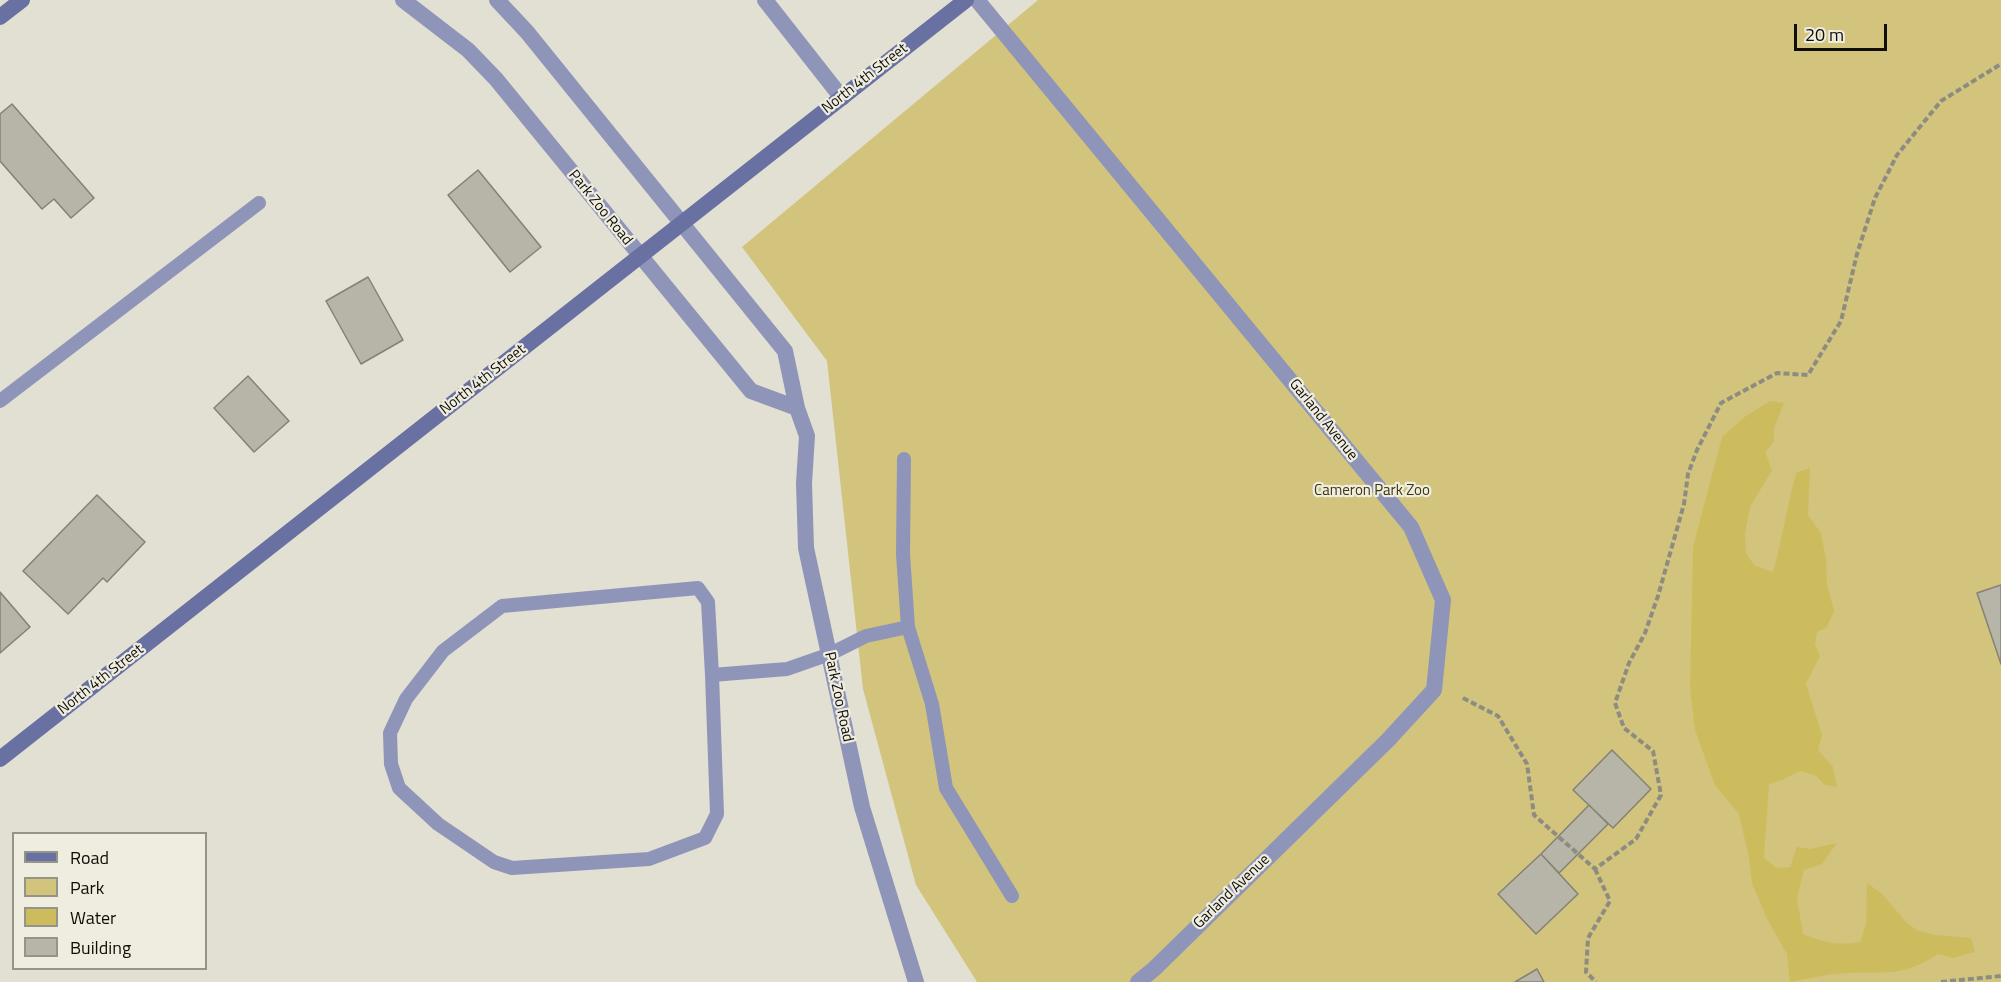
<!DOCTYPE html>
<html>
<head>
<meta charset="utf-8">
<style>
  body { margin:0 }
  #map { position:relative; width:2001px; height:982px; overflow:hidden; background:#e2e0d2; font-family:"Titillium Web",sans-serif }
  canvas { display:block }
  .legend { position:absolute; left:12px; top:832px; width:195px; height:138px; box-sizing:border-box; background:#efeddf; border:2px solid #959489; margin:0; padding:8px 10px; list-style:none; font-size:18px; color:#0f0e09 }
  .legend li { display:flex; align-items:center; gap:12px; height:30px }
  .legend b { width:30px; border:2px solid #959489 }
  .scale { position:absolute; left:1794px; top:24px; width:93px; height:27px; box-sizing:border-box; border:3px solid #0f0e09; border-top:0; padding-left:8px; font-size:18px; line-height:21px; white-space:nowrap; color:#0f0e09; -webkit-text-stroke:4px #efeddf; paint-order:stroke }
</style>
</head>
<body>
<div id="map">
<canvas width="2001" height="982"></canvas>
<ul class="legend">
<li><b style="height:8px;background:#6971a3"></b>Road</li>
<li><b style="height:16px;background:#d2c47d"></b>Park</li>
<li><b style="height:16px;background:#cdbc5e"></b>Water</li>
<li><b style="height:16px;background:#b7b5a8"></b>Building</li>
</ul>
<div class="scale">20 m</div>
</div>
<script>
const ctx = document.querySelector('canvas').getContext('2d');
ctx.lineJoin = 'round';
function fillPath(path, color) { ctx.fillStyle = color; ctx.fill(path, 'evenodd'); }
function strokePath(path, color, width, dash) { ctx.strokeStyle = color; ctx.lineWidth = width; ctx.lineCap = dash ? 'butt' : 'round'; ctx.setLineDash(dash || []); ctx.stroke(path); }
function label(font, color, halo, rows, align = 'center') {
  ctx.font = font + ' "Titillium Web",sans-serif'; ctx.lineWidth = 4.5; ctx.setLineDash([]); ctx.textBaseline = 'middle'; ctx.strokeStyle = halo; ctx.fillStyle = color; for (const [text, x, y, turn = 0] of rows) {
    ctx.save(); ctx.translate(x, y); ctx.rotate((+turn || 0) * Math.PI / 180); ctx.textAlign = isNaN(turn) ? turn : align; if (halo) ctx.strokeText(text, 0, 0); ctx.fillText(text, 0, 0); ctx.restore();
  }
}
const green = new Path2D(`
  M1038,0H2001V982H977L916,885L863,689L827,361L742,247Z`);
const water = new Path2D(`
  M1770,401L1784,403L1774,428V442L1765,452L1772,470L1750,507L1745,534L1746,553L1754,565L1773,572C1782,540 1787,506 1796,473L1810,468L1808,515L1821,533L1826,559L1827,584L1834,611L1827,627L1817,632L1815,644L1820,656L1806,684L1822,735L1818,750L1833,767L1837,787L1825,785L1816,776L1800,771L1782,780L1769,784L1764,858L1777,868L1790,867L1797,847L1810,849L1837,843L1822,864L1804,870L1797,898L1803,934C1822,942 1839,946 1860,942L1866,925L1867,883L1881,893L1908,924L1919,931L1936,935L1971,938L1975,952L1953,958L1938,954C1905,976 1888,972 1851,973C1831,973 1811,978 1790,982L1787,954L1767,919L1752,883L1749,858L1739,814L1715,785L1695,730L1690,688L1693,547L1722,437L1746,416Z`);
const building = new Path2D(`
  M12,104L94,198L71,218L54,199L42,209L0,161V114Z
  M478,170L541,247L510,272L448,195Z
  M368,277L403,340L361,364L326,301Z
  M248,376L289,421L254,452L214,408Z
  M97,495L145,542L107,582L103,578L68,614L23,571Z
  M2001,585V664L1977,593Z
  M0,592L30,627L0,653Z
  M1612,750L1651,789L1613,828L1573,790Z
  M1589,805L1608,824L1559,873L1541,854Z
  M1541,854L1578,894L1536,934L1498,894Z
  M1537,969L1544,982H1515Z`);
const path = new Path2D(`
  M1463,698L1498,716L1527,764L1534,815L1595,869L1636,839L1661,795L1653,751L1624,728L1615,703L1629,663L1645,633L1658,596L1684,504L1688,474L1697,450L1721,403L1777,373L1808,375L1841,321L1857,254L1875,198L1897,155L1941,101L2001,64
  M1595,869L1610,901L1588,938L1586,972L1596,982
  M1941,982L2001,976`);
const service = new Path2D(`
  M0,401L259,203
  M904,459L903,554L908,627
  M712,675L708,602L698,588L502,606L443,651L406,699L390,733L391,764L399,788L438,824L494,862L512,868L649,859L705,838L717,814L712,675L787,669L830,654L866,636L908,627L932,704L946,788L1012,896`);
const minor = new Path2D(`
  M403,0L468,50L496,79L751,391L797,408
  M497,0L527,32L785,351L797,408L807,436L804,483L806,548L862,807L916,982
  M765,0L842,98
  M977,0L1411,527L1443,600L1434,690L1388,740L1154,969L1138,982`);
const secondary = new Path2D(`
  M0,17L22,0
  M0,759L966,0`);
const streetNames = [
  ["North 4th Street",865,79,-38],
  ["Park Zoo Road",600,208,51],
  ["North 4th Street",483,380,-38],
  ["Garland Avenue",1323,420,51],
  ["North 4th Street",101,680,-38],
  ["Park Zoo Road",838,697,78],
  ["Garland Avenue",1232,892,-44]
];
const parkNames = [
  ["Cameron Park Zoo",1372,491]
];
fillPath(green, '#d2c47d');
fillPath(water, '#cdbc5e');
fillPath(building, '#b7b5a8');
strokePath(building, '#848275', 1.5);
strokePath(path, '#8d8c81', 4, [6, 3]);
strokePath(service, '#8f95b8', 14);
strokePath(minor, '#8f95b8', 16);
strokePath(secondary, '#6971a3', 16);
label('15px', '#0f0e09', '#efeddf', streetNames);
label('15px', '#3e370e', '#efeddf', parkNames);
</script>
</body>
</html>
